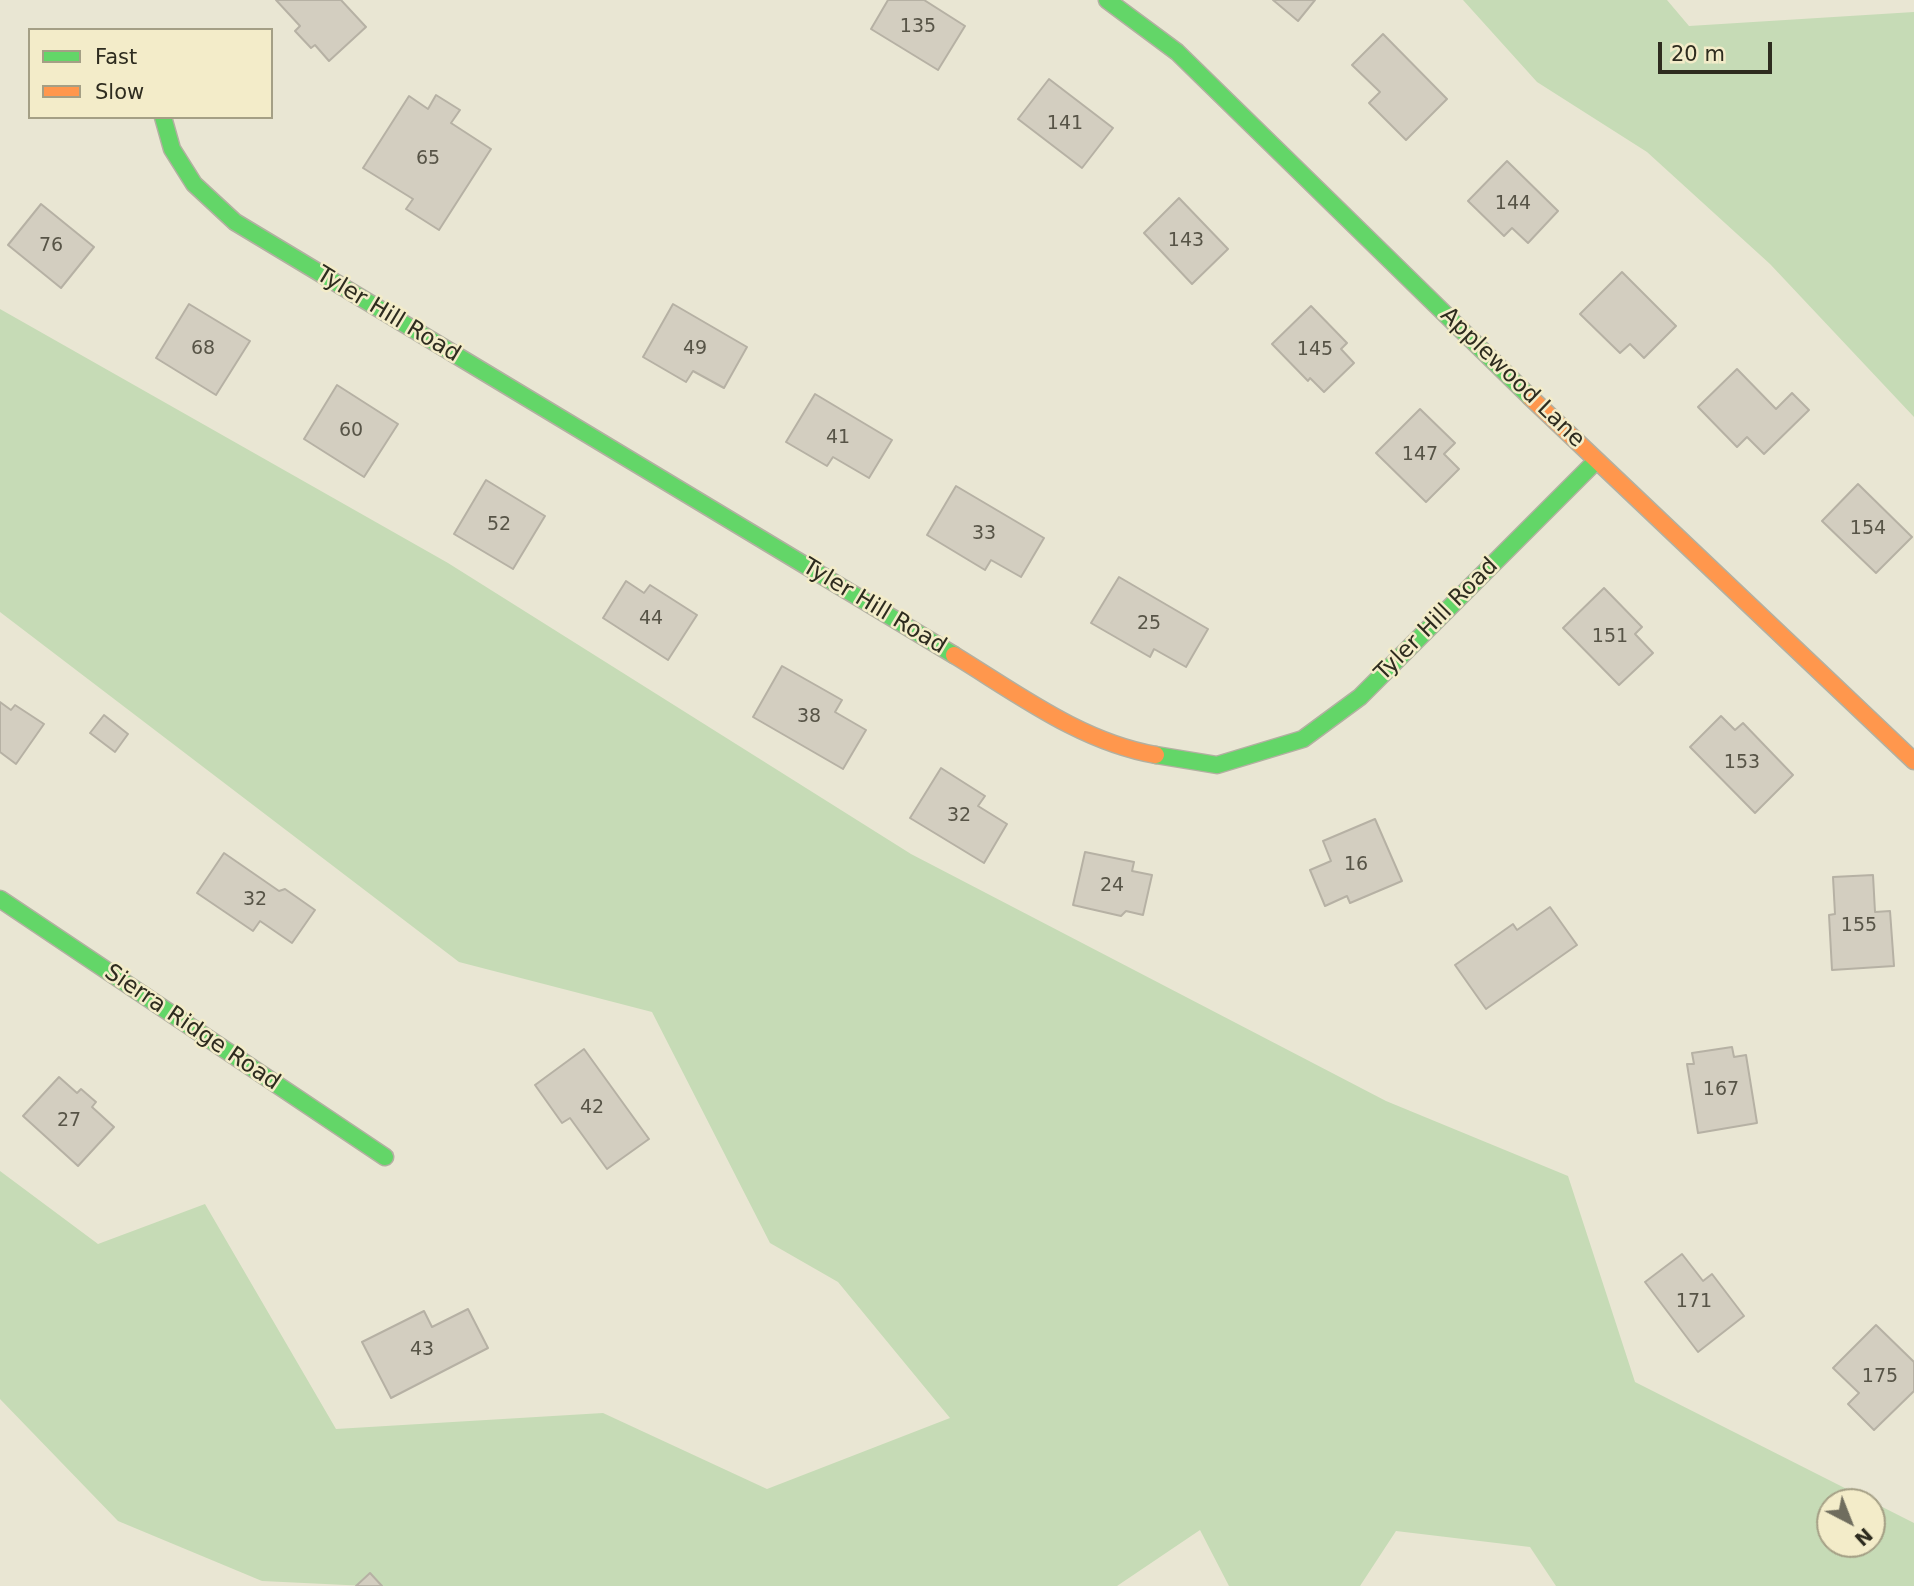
<!DOCTYPE html>
<html>
<head>
<meta charset="utf-8">
<style>
  body { margin:0 }
  #map { position:relative; width:1914px; height:1586px; overflow:hidden; background:#e9e6d3; font-family:"DejaVu Sans",sans-serif }
  canvas { display:block }
  .legend { position:absolute; left:28px; top:28px; width:245px; height:91px; box-sizing:border-box; background:#f3ecc9; border:2px solid #a49f85; margin:0; padding:9px 12px; list-style:none; font-size:21px; color:#2e2c1f }
  .legend li { display:flex; align-items:center; gap:14px; height:35px }
  .legend b { width:35px; border:2px solid #a49f85 }
  .north { position:absolute; left:1816px; top:1488px; width:70px; height:70px; box-sizing:border-box; background:#f3ecc9; border:2px solid #a49f85; border-radius:50%; rotate:138deg; font-size:19px; font-weight:700; line-height:28px; text-align:center; color:#2e2c1f }
  .north::after { content:''; display:block; margin:auto; width:24px; height:32px; background:#6f6d5e; clip-path:polygon(50% 0,100% 100%,50% 72%,0 100%) }
  .scale { position:absolute; left:1658px; top:42px; width:114px; height:32px; box-sizing:border-box; border:4px solid #2e2c1f; border-top:0; padding-left:9px; font-size:21px; line-height:24px; white-space:nowrap; color:#2e2c1f; -webkit-text-stroke:5px #f3ecc9; paint-order:stroke }
</style>
</head>
<body>
<div id="map">
<canvas width="1914" height="1586"></canvas>
<ul class="legend">
<li><b style="height:9px;background:#63d668"></b>Fast</li>
<li><b style="height:9px;background:#ff974d"></b>Slow</li>
</ul>
<div class="north">N</div>
<div class="scale">20 m</div>
</div>
<script>
const ctx = document.querySelector('canvas').getContext('2d');
ctx.lineJoin = 'round';
function fillPath(path, color) { ctx.fillStyle = color; ctx.fill(path, 'evenodd'); }
function strokePath(path, color, width, dash) { ctx.strokeStyle = color; ctx.lineWidth = width; ctx.lineCap = dash ? 'butt' : 'round'; ctx.setLineDash(dash || []); ctx.stroke(path); }
function label(font, color, halo, rows, align = 'center') {
  ctx.font = font + ' "DejaVu Sans",sans-serif'; ctx.lineWidth = 5; ctx.setLineDash([]); ctx.textBaseline = 'middle'; ctx.strokeStyle = halo; ctx.fillStyle = color; for (const [text, x, y, turn = 0] of rows) {
    ctx.save(); ctx.translate(x, y); ctx.rotate((+turn || 0) * Math.PI / 180); ctx.textAlign = isNaN(turn) ? turn : align; if (halo) ctx.strokeText(text, 0, 0); ctx.fillText(text, 0, 0); ctx.restore();
  }
}
const green = new Path2D(`
  M1463,0H1667L1689,26L1914,12V417L1770,264L1647,152L1537,82Z
  M0,309L448,563L911,854L1386,1101L1568,1176L1635,1382L1914,1523V1586H1556L1530,1547L1396,1531L1360,1586H1229L1200,1530L1117,1586H367L262,1581L118,1521L0,1399V1171L98,1244L205,1204L336,1429L603,1413L767,1489L950,1418L838,1282L770,1243L652,1012L459,962L0,612ZM1830,1502H1872V1544H1830Z`);
const building = new Path2D(`
  M276,0H341L366,27L329,61L315,45L311,48L295,31L300,26Z
  M888,0H924L965,26L938,70L871,29Z
  M1273,0H1315L1298,21Z
  M1383,34L1447,99L1406,140L1369,103L1380,92L1352,65Z
  M1049,79L1113,128L1082,168L1018,119Z
  M436,95L460,110L451,123L491,149L439,230L406,209L413,199L363,168L409,96L428,109Z
  M1507,161L1558,211L1528,243L1512,228L1504,236L1468,201Z
  M1179,198L1228,249L1192,284L1144,233Z
  M41,204L94,247L61,288L8,245Z
  M1622,272L1676,326L1644,358L1630,344L1620,353L1580,314Z
  M189,304L250,341L216,395L156,358Z
  M673,304L747,347L724,388L693,371L686,382L643,357Z
  M1311,306L1347,343L1341,349L1354,363L1324,392L1310,378L1308,381L1272,344Z
  M1737,369L1776,409L1792,393L1809,410L1764,454L1747,437L1737,447L1698,407Z
  M337,385L398,424L364,477L304,439Z
  M815,394L892,440L869,478L833,457L827,466L786,442Z
  M1420,409L1455,443L1444,454L1459,469L1426,502L1376,453Z
  M486,480L545,516L513,569L454,534Z
  M1858,484L1912,537L1876,573L1822,521Z
  M956,486L1044,538L1021,577L991,560L985,570L927,535Z
  M1119,577L1208,629L1186,667L1154,649L1150,657L1091,623Z
  M626,581L644,593L650,585L697,615L668,660L603,618Z
  M1604,588L1642,627L1635,634L1653,653L1619,685L1563,628Z
  M782,666L842,700L835,712L866,730L843,769L753,717Z
  M0,702L11,710L15,705L44,724L16,764L0,752Z
  M104,715L128,734L115,752L90,733Z
  M1721,716L1735,730L1743,723L1793,775L1755,813L1690,747Z
  M941,768L985,796L978,806L1007,824L984,863L910,818Z
  M1375,819L1402,881L1350,903L1347,896L1325,906L1310,870L1331,861L1323,841Z
  M1085,852L1134,862L1132,871L1152,875L1143,915L1126,911L1121,916L1073,905Z
  M224,853L279,891L285,889L315,910L292,943L260,921L253,931L197,893Z
  M1873,875L1875,912L1890,911L1894,966L1832,970L1829,915L1835,914L1833,877Z
  M1550,907L1577,945L1486,1009L1455,965L1513,924L1517,930Z
  M1732,1047L1734,1057L1746,1055L1757,1123L1698,1133L1687,1064H1694L1692,1053Z
  M584,1049L649,1139L607,1169L570,1118L562,1123L535,1085Z
  M59,1077L77,1093L81,1089L96,1102L92,1107L114,1127L78,1166L23,1116Z
  M1682,1254L1703,1281L1712,1274L1744,1316L1698,1352L1645,1282Z
  M468,1309L488,1348L391,1398L362,1342L424,1311L432,1327Z
  M1876,1325L1914,1362V1391L1874,1430L1848,1404L1859,1393L1833,1368Z
  M370,1573L382,1586H356Z`);
const fast = new Path2D(`
  M1107,0L1177,52L1530,397
  M163,117L172,149L194,184L235,222L954,655
  M1156,755L1217,765L1303,739L1360,697L1596,461
  M0,899L385,1157`);
const slow = new Path2D(`
  M1530,397L1914,761
  M954,655C1018,694 1081,742 1156,755`);
const numberNames = [
  ["135",918,27],
  ["141",1065,124],
  ["65",428,159],
  ["144",1513,204],
  ["143",1186,241],
  ["76",51,246],
  ["68",203,349],
  ["49",695,349],
  ["145",1315,350],
  ["60",351,431],
  ["41",838,438],
  ["147",1420,455],
  ["52",499,525],
  ["154",1868,529],
  ["33",984,534],
  ["44",651,619],
  ["25",1149,624],
  ["151",1610,637],
  ["38",809,717],
  ["153",1742,763],
  ["32",959,816],
  ["16",1356,865],
  ["24",1112,886],
  ["32",255,900],
  ["155",1859,926],
  ["167",1721,1090],
  ["42",592,1108],
  ["27",69,1121],
  ["171",1694,1302],
  ["43",422,1350],
  ["175",1880,1377]
];
const streetNames = [
  ["Tyler Hill Road",388,315,31],
  ["Applewood Lane",1512,378,44],
  ["Tyler Hill Road",874,607,31],
  ["Tyler Hill Road",1437,620,-45],
  ["Sierra Ridge Road",192,1028,34]
];
fillPath(green, '#c6dbb6');
fillPath(building, '#d3cec0');
strokePath(building, '#b6b1a4', 2);
strokePath(fast, '#b2b0a1', 19);
strokePath(slow, '#b2b0a1', 19);
strokePath(fast, '#63d668', 16);
strokePath(slow, '#ff974d', 16);
label('19px', '#575447', null, numberNames);
label('23px', '#2e2c1f', '#f3ecc9', streetNames);
</script>
</body>
</html>
